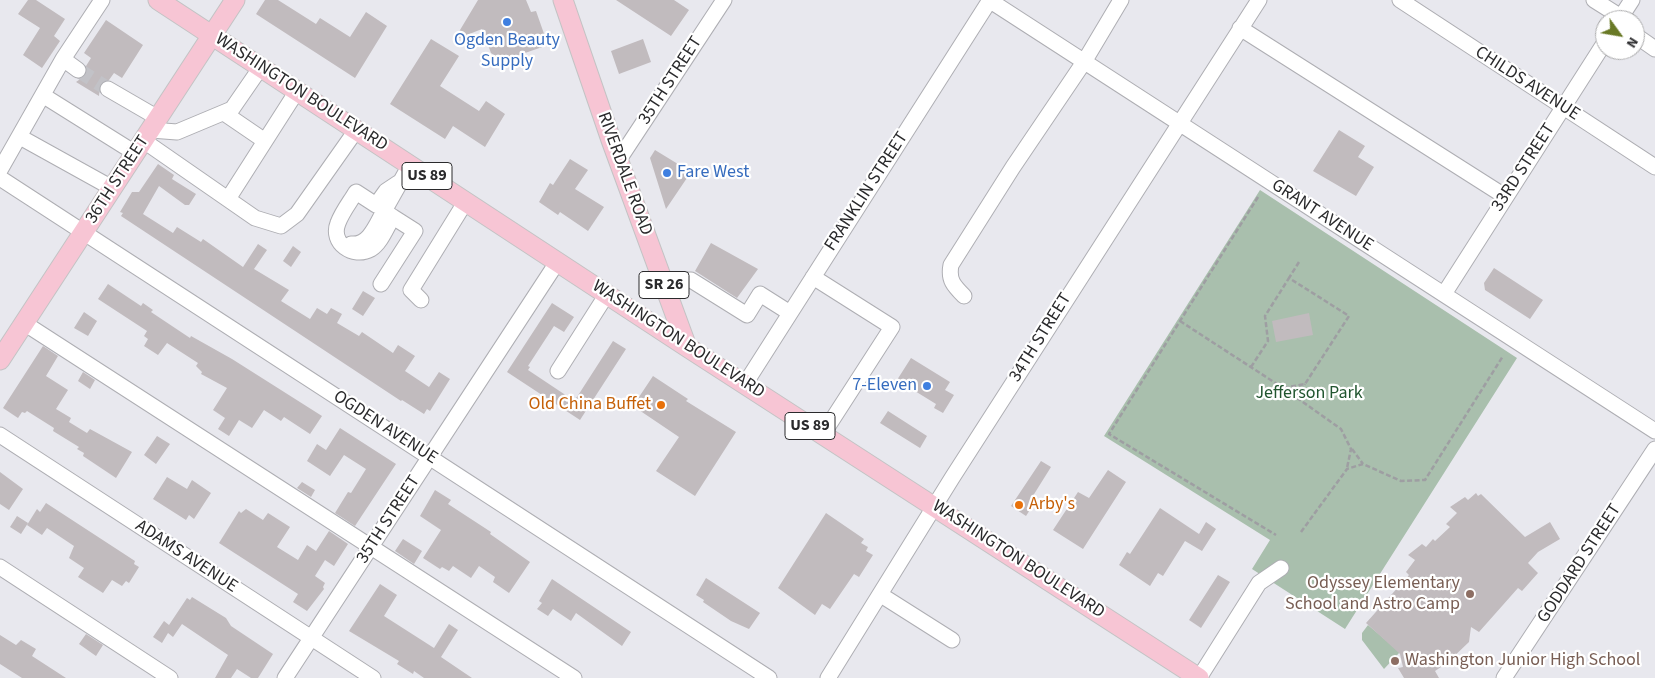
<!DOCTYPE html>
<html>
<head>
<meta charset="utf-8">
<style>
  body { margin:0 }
  #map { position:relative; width:1655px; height:678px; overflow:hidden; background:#e8e8ee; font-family:"Source Sans 3",sans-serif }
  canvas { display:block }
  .north { position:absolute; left:1595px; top:10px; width:50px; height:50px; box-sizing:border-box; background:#fff; border:1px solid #aaaaab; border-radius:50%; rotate:122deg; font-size:14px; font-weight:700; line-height:20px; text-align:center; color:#2a2a2c }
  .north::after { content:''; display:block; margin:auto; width:18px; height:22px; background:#697926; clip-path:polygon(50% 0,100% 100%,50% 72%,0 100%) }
</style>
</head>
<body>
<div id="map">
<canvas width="1655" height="678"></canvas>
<div class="north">N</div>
</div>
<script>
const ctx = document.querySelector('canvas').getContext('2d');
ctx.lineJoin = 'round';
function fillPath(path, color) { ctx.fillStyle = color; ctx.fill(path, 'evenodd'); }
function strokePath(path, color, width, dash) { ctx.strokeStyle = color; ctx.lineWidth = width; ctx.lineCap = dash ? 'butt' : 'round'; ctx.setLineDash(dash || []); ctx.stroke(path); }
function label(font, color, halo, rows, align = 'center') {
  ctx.font = font + ' "Source Sans 3",sans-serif'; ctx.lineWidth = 4.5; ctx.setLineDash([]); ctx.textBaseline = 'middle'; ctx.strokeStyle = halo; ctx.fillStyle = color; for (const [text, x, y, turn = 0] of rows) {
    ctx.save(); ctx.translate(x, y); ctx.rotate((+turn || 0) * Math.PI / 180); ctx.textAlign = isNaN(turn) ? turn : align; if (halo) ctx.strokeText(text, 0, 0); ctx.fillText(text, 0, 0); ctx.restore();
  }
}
const green = new Path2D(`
  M1260,190L1517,358L1345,629L1252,569L1270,540L1104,436Z
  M1368,625L1400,652L1384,669L1362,640V633Z`);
const building = new Path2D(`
  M28,0H36L65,19L54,36L60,41L42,68L23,55L40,28L18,14Z
  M265,0H278L316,24L320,18L350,37L366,12L387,26L355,78L256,14Z
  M478,0H526L531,12L536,11L548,45L502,61L491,53L482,29L454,40Z
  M616,0H674L689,10L671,36Z
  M106,20L143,45L122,78L114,73L109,80L100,84L99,96L76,82L86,75V66L91,58L84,53Z
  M431,39L459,56L440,86L479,111L486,101L505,114L485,147L453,126L445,139L390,104Z
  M643,39L651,62L619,74L611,51Z
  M1339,130L1365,146L1358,157L1374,167L1356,196L1313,171Z
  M655,150L691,172L666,209L650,158Z
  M570,159L588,170L575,189L604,207L588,231L560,212L558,215L539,202L550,183L553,185Z
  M158,164L174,175L172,179L196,194L189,205H185L159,186L143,214L173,233L177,227L201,242L203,239L243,267L258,244L267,250L254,269L289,290L281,301L310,319L317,308L327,314L331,308L342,314L337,323L359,336L362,332L393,353L398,345L415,356L405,371L429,387L439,372L450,379L430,411L427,409L424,414L402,400L401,401L121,216L123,213L120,212L132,192H139Z
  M711,243L758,269L737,298L695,271Z
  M293,246L301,252L291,267L283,261Z
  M1494,268L1543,300L1530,319L1485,290L1484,283Z
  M108,284L141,306L143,303L153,310L151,312L190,338L191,336L232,359L322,416L310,434L284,417L281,421L264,410L252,428L239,420L229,436L218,429L225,418L213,410L227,388L201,374L202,372L196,366L198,363L167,343L158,355L144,346L148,339L144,336L147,331L98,299Z
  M363,291L375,298L363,316L352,309Z
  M552,303L574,317L564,332L554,326L528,366L530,367L528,370L573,400L577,397L613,341L626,349L580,420L507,372Z
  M84,312L97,321L88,336L74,328Z
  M1309,313L1313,335L1276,342L1272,321Z
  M43,346L58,356L46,376L68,390L56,409L71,418L69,422L87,433L90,429L132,452L116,478L83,456L84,453L77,449L79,447L53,431L54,428L27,411L25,413L22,412L18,418L3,408Z
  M911,358L950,382L945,390L954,395L943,413L934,408L936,404L897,380Z
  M83,372L95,380L90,389L78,381Z
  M653,376L688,399L686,401L736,432L695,496L656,471L679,437L633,406Z
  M888,411L927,436L920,448L880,423Z
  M340,428L396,464L355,526L335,513L348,492L351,493L366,469L344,455L330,476L307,461L317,444L326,450Z
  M157,436L170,444L156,464L144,455Z
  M1041,461L1051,467L1031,499L1035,502L1026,516L1011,506Z
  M1108,470L1126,482L1083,549L1053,530L1078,492L1089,498Z
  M0,472L23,489L9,510L0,504Z
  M167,477L187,489L192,480L211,493L194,519L189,515L186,520L153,499Z
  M302,482L315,490L311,497L297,488Z
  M435,490L451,500L448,504L491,532L490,534L530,562L509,593L493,582L495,577L479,566L471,578L453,566L449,571L442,567L440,569L423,558L441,530L420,516Z
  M1476,493L1478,496L1481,494L1525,537L1550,522L1560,539L1538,552L1528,563L1538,573L1522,591L1518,588L1479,632L1471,627L1469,642L1447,663L1435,671L1439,678H1404L1398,668L1403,667L1400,654L1366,623L1409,575L1406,572L1415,560L1408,555L1422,544L1426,547L1433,539L1435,541L1450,527L1446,524L1457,513L1450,507L1465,497L1468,500Z
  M46,503L135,561L134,564L139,567L129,583L126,581L122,586L112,580L103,593L78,577L84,568L69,558L74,546L47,528L42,535L27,525L37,509L40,512Z
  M1160,508L1199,534L1206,522L1216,529L1202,551L1185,541L1163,576L1158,573L1150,586L1119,565L1127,552L1130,554Z
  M246,509L263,520L268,513L290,527L277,547L298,560L307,545L316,551L329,531L348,544L334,566L325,560L315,576L325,583L323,587L324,589L307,611L293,602L298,594L219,543L239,511L241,513Z
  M826,513L864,539L861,543L868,547L866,551L873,555L859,577L854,574L830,609L822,604L815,615L778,588Z
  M17,516L28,523L21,534L10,527Z
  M403,539L422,551L414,564L395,551Z
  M1218,575L1230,582L1201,628L1189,620Z
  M706,578L760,613L749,629L731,621L703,602L704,600L696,595Z
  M552,579L631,632L622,646L576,613L571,621L553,609L548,616L537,609L542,603L539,601Z
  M380,584L397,595L384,616L434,648L449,624L458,630L441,657L472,678H424L414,671L413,674L397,664L399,661L349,631Z
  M192,597L226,618L231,626L273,654L258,678H251L237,669L231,678H215L228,655L182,624L173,637L168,633L162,643L153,637L164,621L169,625L187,598L190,600Z
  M86,634L103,645L96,656L79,644Z
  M0,635L16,645L21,640L36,649L32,656L66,678H22L0,664Z`);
const minorTunnel = new Path2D(`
  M78,70L108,89`);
const path = new Path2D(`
  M1258,197L1109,434L1276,535
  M1299,262L1289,278L1349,316L1305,384L1283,388L1341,429L1351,449L1347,468
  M1180,321L1283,388
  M1251,367L1268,341L1265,316L1289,278
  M1296,397L1305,384
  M1352,449L1363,464
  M1301,532L1347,469L1363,464L1401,481L1425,480L1503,356`);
const minor = new Path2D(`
  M989,0L1655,431
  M1400,0L1655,167
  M1594,0L1621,17
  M1619,20L1632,0
  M1240,28L1506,197
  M1635,35L1655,49
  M63,59L78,70
  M108,89L158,118
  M44,96L135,153
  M224,113L265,141
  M151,130L177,132L232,109L261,67
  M20,137L112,188
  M144,141L255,218L281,226L297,214L357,129
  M618,161L724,0
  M0,170L63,59L102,0
  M0,178L769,678
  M398,183L386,191L376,205L356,192C350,202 342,212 338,223C330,243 353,259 371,249C381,243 387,226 393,217L384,211L410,165
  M228,199L297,91
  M351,244C369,246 376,225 384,211
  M813,277L892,327L823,434
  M662,281L691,280L747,315L760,294L790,313
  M381,284L415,231L393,217
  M1444,294L1605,42
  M964,296C954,286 948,280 951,265L1013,167L1084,62L1121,0
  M421,300L411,290L466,201
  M24,323L574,678
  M558,371L607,294
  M745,384L990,0
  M0,435L373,678
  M0,567L170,678
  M881,595L952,640
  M285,678L558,261
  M828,678L952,478L1259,0
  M1199,678L1259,583L1281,568
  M1504,678L1655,449`);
const major = new Path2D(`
  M158,0L687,347L1199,678
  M563,0L611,140L687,347
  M0,360L235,0`);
const markers = [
  [507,22,5,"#3f7fe0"],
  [667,173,5,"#3f7fe0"],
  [927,386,5,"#3f7fe0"],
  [661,405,5,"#e8710a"],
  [1019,505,5,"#e8710a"],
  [1470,594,5,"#8d6e63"],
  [1395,661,5,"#8d6e63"]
];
const shields = [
  [427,176,50],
  [664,285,50],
  [810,426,50]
];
const shieldNames = [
  ["US 89",427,176],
  ["SR 26",664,285],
  ["US 89",810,426]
];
const shopNames = [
  ["Ogden Beauty",507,41],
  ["Supply",507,62],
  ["Fare West",677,173,"left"],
  ["7-Eleven",917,386,"right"]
];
const streetNames = [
  ["35TH STREET",671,81,-57],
  ["CHILDS AVENUE",1527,84,33],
  ["WASHINGTON BOULEVARD",301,93,33],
  ["33RD STREET",1524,168,-57],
  ["RIVERDALE ROAD",624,174,70],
  ["36TH STREET",118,180,-57],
  ["FRANKLIN STREET",867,192,-57],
  ["GRANT AVENUE",1322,216,33],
  ["34TH STREET",1041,338,-58],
  ["WASHINGTON BOULEVARD",678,340,33],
  ["OGDEN AVENUE",385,428,33],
  ["35TH STREET",389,520,-57],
  ["ADAMS AVENUE",186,557,33],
  ["WASHINGTON BOULEVARD",1018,560,33],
  ["GODDARD STREET",1580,564,-57]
];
const parkNames = [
  ["Jefferson Park",1309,394]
];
const foodNames = [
  ["Old China Buffet",651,405],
  ["Arby's",1029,505,"left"]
];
const educationNames = [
  ["Odyssey Elementary",1460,584],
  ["School and Astro Camp",1460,605],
  ["Washington Junior High School",1405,661,"left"]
];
fillPath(green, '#a9bfad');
fillPath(building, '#c1bbbe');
strokePath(minorTunnel, '#c2c2c7', 15, [15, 8]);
strokePath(minor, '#aeaeb3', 17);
strokePath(major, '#c3c3c4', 21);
strokePath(path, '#9e9ea2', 2.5, [5, 2.5]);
strokePath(minor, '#fff', 15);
strokePath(major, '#f7c5d4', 19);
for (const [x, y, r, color] of markers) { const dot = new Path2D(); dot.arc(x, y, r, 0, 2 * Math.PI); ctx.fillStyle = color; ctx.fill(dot); strokePath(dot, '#fff', 2); }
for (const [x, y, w] of shields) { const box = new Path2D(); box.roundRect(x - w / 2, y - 13.5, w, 27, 4); ctx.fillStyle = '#fff'; ctx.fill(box); strokePath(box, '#2a2a2c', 1); }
label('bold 16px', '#2a2a2c', null, shieldNames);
label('18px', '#366cbe', '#fff', shopNames);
label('18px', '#2a2a2c', '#fff', streetNames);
label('18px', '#21552f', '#fff', parkNames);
label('18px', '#c56008', '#fff', foodNames, 'right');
label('18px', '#785e54', '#fff', educationNames, 'right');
</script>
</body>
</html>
